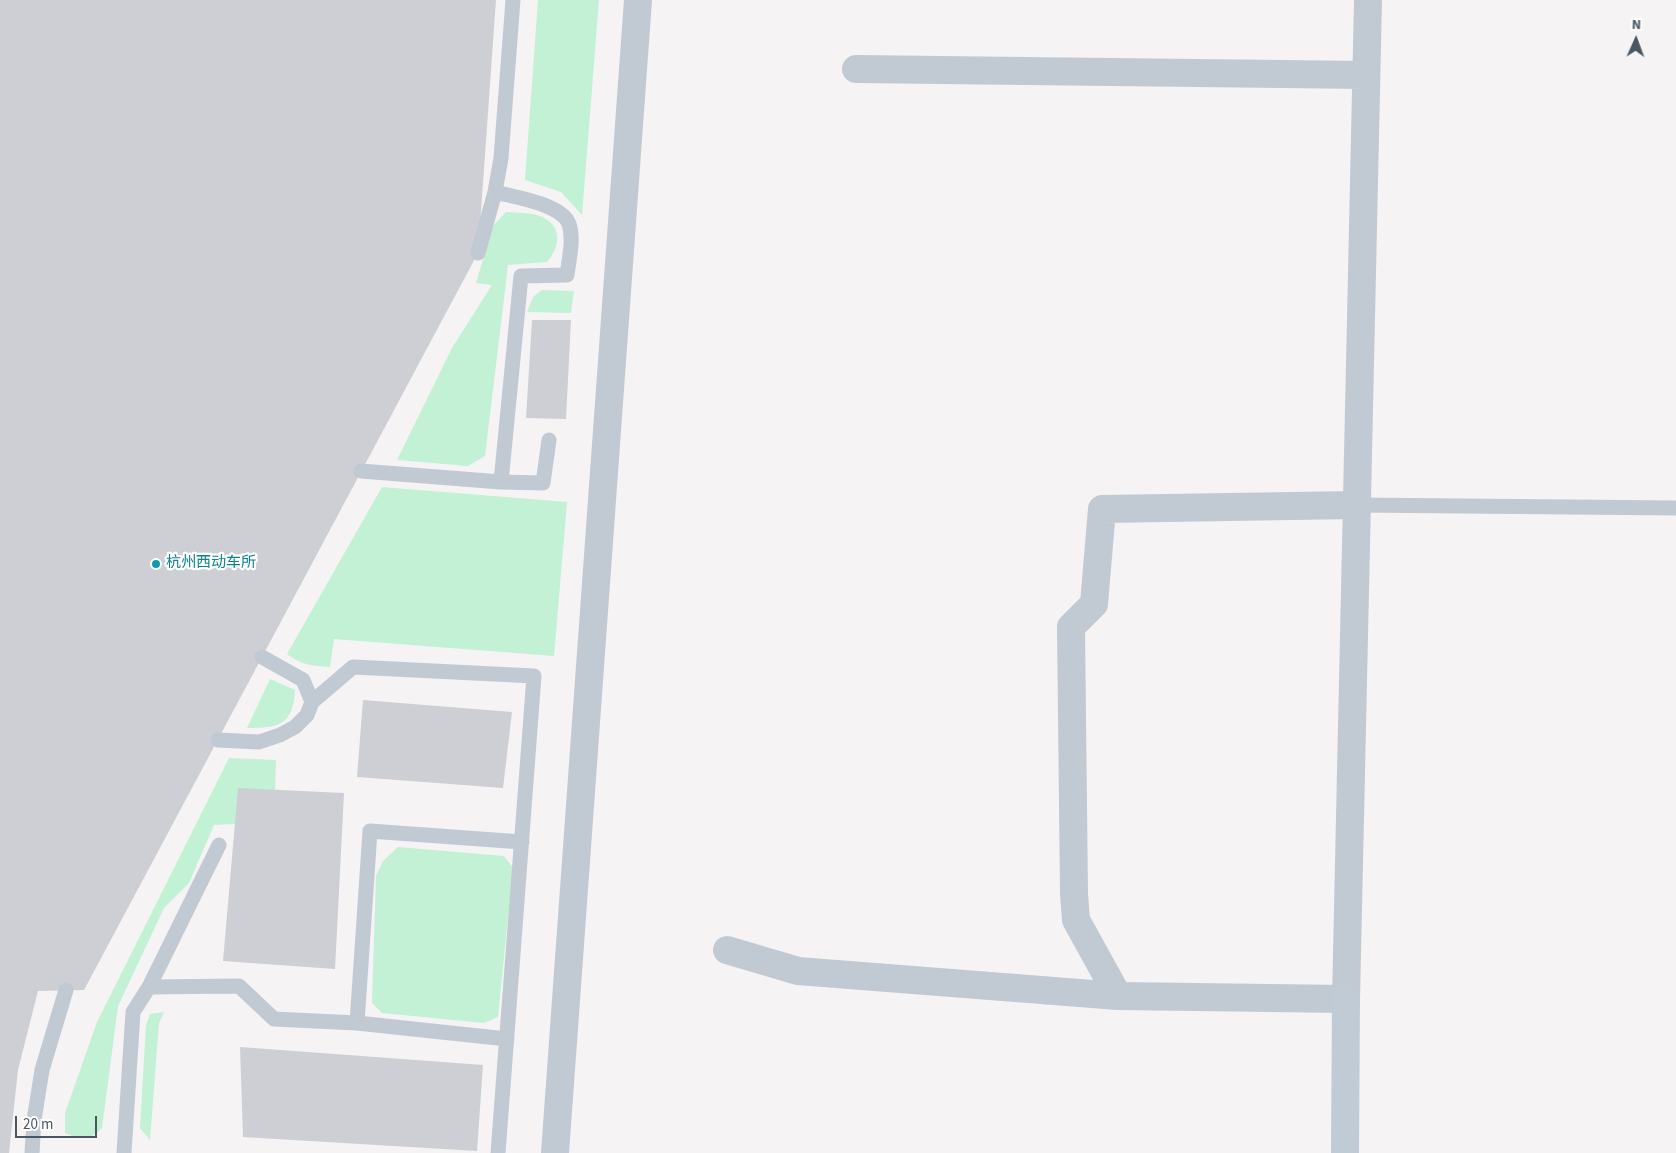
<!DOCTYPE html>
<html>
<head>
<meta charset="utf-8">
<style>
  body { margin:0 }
  #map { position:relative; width:1676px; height:1153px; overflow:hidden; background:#f5f3f3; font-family:"Source Sans 3",sans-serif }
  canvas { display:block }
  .north { position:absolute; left:1611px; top:15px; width:50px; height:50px; -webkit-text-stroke:4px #fff; paint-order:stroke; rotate:2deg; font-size:14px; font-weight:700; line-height:20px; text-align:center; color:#4a5661 }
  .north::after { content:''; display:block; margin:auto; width:18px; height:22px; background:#4a5661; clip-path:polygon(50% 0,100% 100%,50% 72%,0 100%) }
  .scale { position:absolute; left:15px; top:1116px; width:82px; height:22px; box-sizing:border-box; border:2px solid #4a5661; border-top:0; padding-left:6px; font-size:15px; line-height:18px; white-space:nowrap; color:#4a5661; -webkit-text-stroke:4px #fff; paint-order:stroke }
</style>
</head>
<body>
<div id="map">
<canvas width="1676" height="1153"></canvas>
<div class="north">N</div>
<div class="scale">20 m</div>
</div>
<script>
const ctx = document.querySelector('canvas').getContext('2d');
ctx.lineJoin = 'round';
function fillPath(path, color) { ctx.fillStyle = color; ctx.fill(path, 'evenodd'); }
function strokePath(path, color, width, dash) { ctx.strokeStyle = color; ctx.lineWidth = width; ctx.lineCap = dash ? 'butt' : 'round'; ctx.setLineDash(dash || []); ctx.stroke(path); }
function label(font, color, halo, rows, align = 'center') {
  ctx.font = font + ' "Source Sans 3","Noto Sans SC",sans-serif'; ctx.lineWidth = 4.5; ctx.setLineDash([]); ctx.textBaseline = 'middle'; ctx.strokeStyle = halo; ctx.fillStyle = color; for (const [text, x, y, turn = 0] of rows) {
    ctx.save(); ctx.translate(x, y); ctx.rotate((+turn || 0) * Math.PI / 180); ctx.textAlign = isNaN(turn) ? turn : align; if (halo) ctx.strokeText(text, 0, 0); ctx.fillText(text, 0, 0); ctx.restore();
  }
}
const green = new Path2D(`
  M538,0H599L582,215L561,192L525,180Z
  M506,212C517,213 532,212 542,217C563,226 560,247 547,262L508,265L485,456L468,466L397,460L452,348L492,285L476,283L493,226Z
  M542,290L574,291L571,313L527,312L533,297Z
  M382,487L567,502L554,656L334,639L330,667C312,666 302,665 287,654Z
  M270,679L295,690C293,725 279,728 247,728Z
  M229,758L276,760L275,790L235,824L214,825L189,883L164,908L118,1006L102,1128C90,1141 80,1140 65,1133V1113L97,1022Z
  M398,847L504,856L513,868L498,1017L484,1023L382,1013L372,1003L376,876L383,861Z
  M164,1012L159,1023L150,1140L140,1128L146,1025L150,1014Z`);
const building = new Path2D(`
  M0,0H496L478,253L84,990L38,991L18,1070L9,1153H0Z
  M532,320H571L566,419L526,418Z
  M363,700L512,712L503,788L357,777Z
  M238,788L344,793L335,969L223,961Z
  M240,1047L483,1065L477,1151L243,1137Z`);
const lane = new Path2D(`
  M495,192C514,197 562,204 569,224C574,239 569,259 567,275L521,276L501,482
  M478,253L495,192L501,158L513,0
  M361,471L501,482L543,483L549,440
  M1357,505L1676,508
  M312,702L353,667L534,676L498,1153
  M218,740L259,742L280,735L295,727L307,715L312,702L303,680L262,657
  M149,987L219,845
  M357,1023L370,831L522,842
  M32,1153L34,1120L42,1070L66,990
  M124,1153L133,1012L149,987L239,986L274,1019L357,1023L507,1039`);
const street = new Path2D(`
  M856,69L1366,75
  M727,950L798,971L1118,996L1346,999L1368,0
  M1118,996L1076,920L1074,894L1071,627L1094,604L1102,509L1357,505
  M555,1153L638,0`);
const secondary = new Path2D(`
  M1345,1153L1346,999`);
const markers = [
  [156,564,5,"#0f9aa8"]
];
const cultureNames = [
  ["杭州西动车所",166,564]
];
fillPath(green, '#c3f1d5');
fillPath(building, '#cdcfd5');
strokePath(lane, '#c1cad2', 15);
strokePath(street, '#c1cad2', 28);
strokePath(secondary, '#c1cbd6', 28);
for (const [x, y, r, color] of markers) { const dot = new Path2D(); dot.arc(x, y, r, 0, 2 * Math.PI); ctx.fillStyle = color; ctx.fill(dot); strokePath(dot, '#fff', 2); }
label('15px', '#0d838f', '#fff', cultureNames, 'left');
</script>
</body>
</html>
